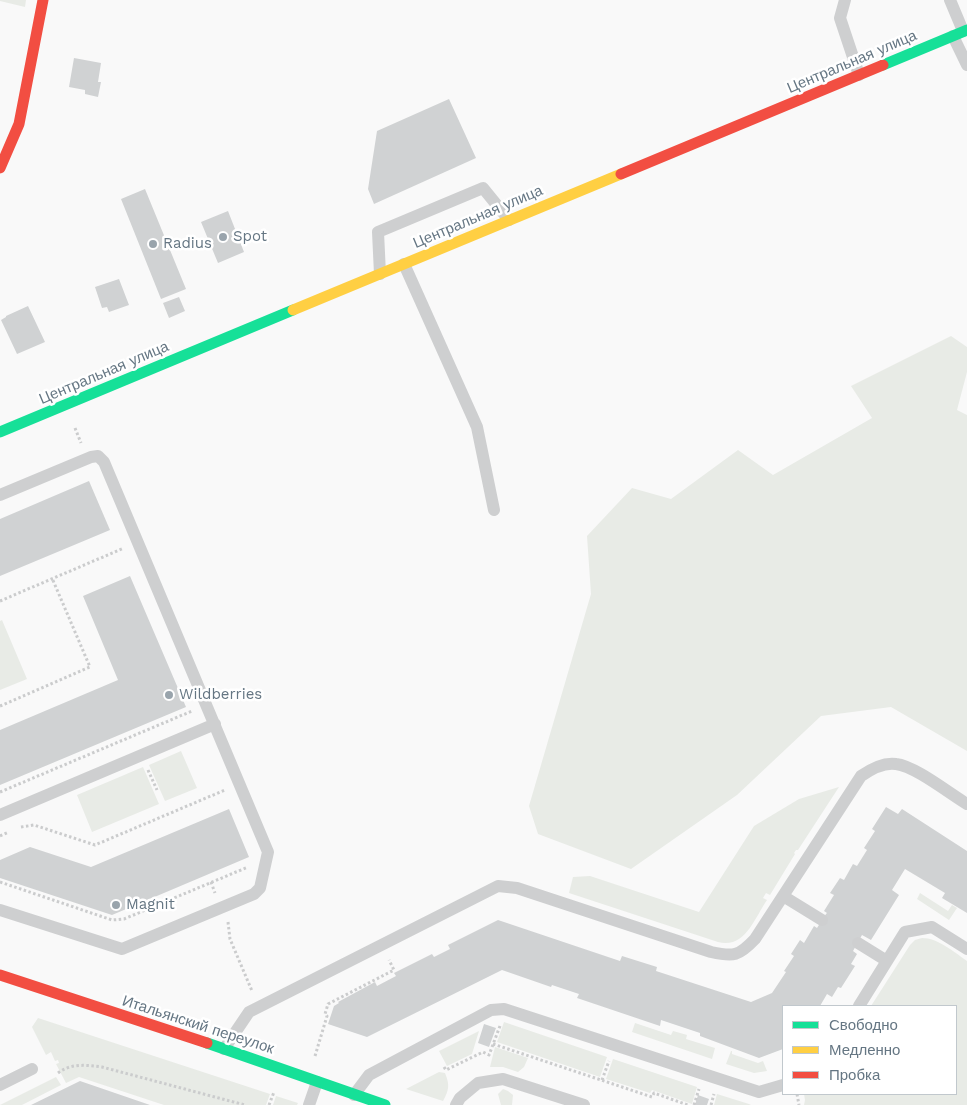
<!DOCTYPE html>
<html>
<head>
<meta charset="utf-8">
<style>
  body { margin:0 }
  #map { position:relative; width:967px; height:1105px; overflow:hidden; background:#f9f9f9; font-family:"Work Sans",sans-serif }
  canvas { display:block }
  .legend { position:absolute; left:782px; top:1005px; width:175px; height:90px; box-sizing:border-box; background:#fff; border:1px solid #c1c8cd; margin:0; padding:6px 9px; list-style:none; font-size:15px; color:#657683 }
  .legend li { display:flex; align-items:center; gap:10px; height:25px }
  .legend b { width:25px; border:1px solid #c1c8cd }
</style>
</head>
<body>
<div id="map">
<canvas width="967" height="1105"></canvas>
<ul class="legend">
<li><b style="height:6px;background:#16e098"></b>Свободно</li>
<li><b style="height:6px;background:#ffcf43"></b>Медленно</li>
<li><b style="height:6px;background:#f24e42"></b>Пробка</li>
</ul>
</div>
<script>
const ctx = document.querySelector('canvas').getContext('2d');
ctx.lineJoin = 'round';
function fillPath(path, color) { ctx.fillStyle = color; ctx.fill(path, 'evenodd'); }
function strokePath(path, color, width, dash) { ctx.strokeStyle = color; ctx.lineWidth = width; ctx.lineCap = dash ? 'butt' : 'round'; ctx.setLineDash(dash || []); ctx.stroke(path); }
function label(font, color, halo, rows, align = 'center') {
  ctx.font = font + ' "Work Sans",sans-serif'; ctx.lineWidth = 5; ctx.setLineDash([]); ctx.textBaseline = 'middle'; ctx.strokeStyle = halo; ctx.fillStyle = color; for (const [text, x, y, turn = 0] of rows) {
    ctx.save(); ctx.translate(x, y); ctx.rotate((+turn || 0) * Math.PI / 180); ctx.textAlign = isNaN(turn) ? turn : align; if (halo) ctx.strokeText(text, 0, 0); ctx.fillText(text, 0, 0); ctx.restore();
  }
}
const green = new Path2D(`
  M0,0H26L25,7L0,1Z
  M951,336L967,347V372L957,410L967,415V751L891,707L821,716L737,795L631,869L538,834L529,806L591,594L587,536L632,488L671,499L738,450L773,475L872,418L851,386Z
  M2,620L27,679L0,690V621Z
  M181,751L197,788L165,801L149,765Z
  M143,767L159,804L92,832L77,795Z
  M839,787L798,850H796L794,853L795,854L770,895L766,893L763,898L767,900C754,919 745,949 718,942L569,893L573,877L590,876L699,912L754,826L799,799Z
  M920,893L948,911L952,905L957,908L949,920L917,899Z
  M922,938C938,938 954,952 967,961V1105H804L805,1100L804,1094H956V1006H871L910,945L915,940Z
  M38,1018L270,1094L266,1105H164L79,1077L66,1083L56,1064L59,1063L58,1060L55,1061L51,1052L46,1055L32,1027Z
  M504,1022L607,1057L600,1077L497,1042Z
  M635,1023L671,1035L673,1031L687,1035L686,1039L715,1048L712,1059L632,1032Z
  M479,1031L472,1054L447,1066L439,1051Z
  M495,1047L528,1058L524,1067L518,1072L503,1067H490Z
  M731,1051H732V1054L758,1063L763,1061L767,1071L754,1073L726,1064Z
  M613,1059L697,1087L692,1104L652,1090L650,1093L606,1079Z
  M439,1072L445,1073C450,1085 449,1090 443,1101L406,1089Z
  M56,1077L61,1085L22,1105H0Z
  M503,1089L508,1091L513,1095L512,1105H501L498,1094Z
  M717,1094L749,1104L751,1105H714Z
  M276,1096L298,1103L297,1105H273Z`);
const building = new Path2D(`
  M74,58L101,63L98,82H101L98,97L85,94V90L69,87Z
  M449,99L476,158L374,204L368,189L377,131Z
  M145,189L186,289L161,299L121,199Z
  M228,211L244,252L218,263L201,222Z
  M119,279L129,305L109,312L107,307L102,308L95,287Z
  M179,297L185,311L169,318L163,303Z
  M28,306L45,342L17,354L1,320L6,317V316Z
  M89,481L110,530L0,576V519Z
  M130,576L186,707L0,785V730L118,680L83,596Z
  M886,807L898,814L902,809L967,851V913L942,898L945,893L905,869L892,890L899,895L871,940L862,935L853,951L857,954L851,964L855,966L841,988L838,987L832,997L827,994L820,1006H783V1049L759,1058L700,1036V1033L661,1020L660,1026L577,998L579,994L552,985L551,987L502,970L367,1037L328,1024L334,1006L339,1003L338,1002L375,982L377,986L396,976L394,973L432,954L434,957L450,949L448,945L498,920L620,961L622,956L657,967L656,971L751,1002L772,993L786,972L784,971L794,956L791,954L800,940L804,943L814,926L817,928L826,914L827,913L824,911L834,895L830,893L840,878L844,880L853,864L857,866L867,850L864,848L875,831L872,829Z
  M229,809L249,857L112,915L0,878V860L30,847L91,867Z
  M484,1024L496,1028L489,1047L478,1043Z
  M80,1081L150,1105H31Z
  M698,1095L709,1099L707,1105H695Z`);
const path = new Path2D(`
  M75,428L81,443
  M0,601L124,548
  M0,706L90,667L52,578
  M148,770L157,790
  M0,792L192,711
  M21,827L34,825L95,845L225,790
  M0,836L9,832
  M0,882L112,920L124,919L248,867
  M211,882L215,893
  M228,922L230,939L252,991
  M493,1044L652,1097L654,1093L688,1105
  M315,1056L327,1016L325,1014L328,1004L394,970L389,960
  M444,1067L446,1070L483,1052L489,1055L500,1026
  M58,1073C71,1063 86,1065 102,1067L245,1105
  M602,1080L609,1061
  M797,1094L799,1105
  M269,1105L274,1092
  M694,1105L699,1089
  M711,1105L714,1094`);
const lane = new Path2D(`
  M845,0L840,18L859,75
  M950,0L963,31
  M953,36L967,65
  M404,264L477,427L494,510
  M380,274L378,232L483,188L509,220
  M0,495L91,457L98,456L104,462L268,852L260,888L254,894L122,949L0,910
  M0,815L215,724
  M783,896L822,920
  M858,943L887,961
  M859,1006L905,932L932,927L967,949
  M224,1049L249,1012L498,886L517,888L711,952C734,957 739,956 755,939L861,776C871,769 883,762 896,764C915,766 950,794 967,804
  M0,1085L32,1069
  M354,1095L369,1075L491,1010L504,1009L759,1092L783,1085
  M309,1105L317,1082
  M456,1105L460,1098L478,1083L503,1079L584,1105`);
const fast = new Path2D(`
  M883,65L967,30
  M0,432L293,310
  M207,1043L385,1105`);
const slow = new Path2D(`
  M293,310L621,174`);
const jam = new Path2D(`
  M0,168L19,124L43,0
  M621,174L883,65
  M0,975L207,1043`);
const markers = [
  [223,237,5,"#99a4ac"],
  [153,244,5,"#99a4ac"],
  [169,695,5,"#99a4ac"],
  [116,905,5,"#99a4ac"]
];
const streetNames = [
  ["Центральная улица",852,62,-23],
  ["Центральная улица",478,217,-23],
  ["Центральная улица",104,373,-23],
  ["Итальянский переулок",198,1025,18]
];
const poiNames = [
  ["Spot",233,237],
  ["Radius",163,244],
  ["Wildberries",179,695],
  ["Magnit",126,905]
];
fillPath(green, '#e8ebe6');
fillPath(building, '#d0d2d3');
strokePath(path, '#cbcccd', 3, [2.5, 2.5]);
strokePath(lane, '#cecfd0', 12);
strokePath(fast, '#16e098', 11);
strokePath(slow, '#ffcf43', 11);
strokePath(jam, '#f24e42', 11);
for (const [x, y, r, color] of markers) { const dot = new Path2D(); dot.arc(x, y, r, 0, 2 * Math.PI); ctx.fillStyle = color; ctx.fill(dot); strokePath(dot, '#fff', 2); }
label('15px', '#657683', '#fff', streetNames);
label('15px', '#657683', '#fff', poiNames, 'left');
</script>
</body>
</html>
